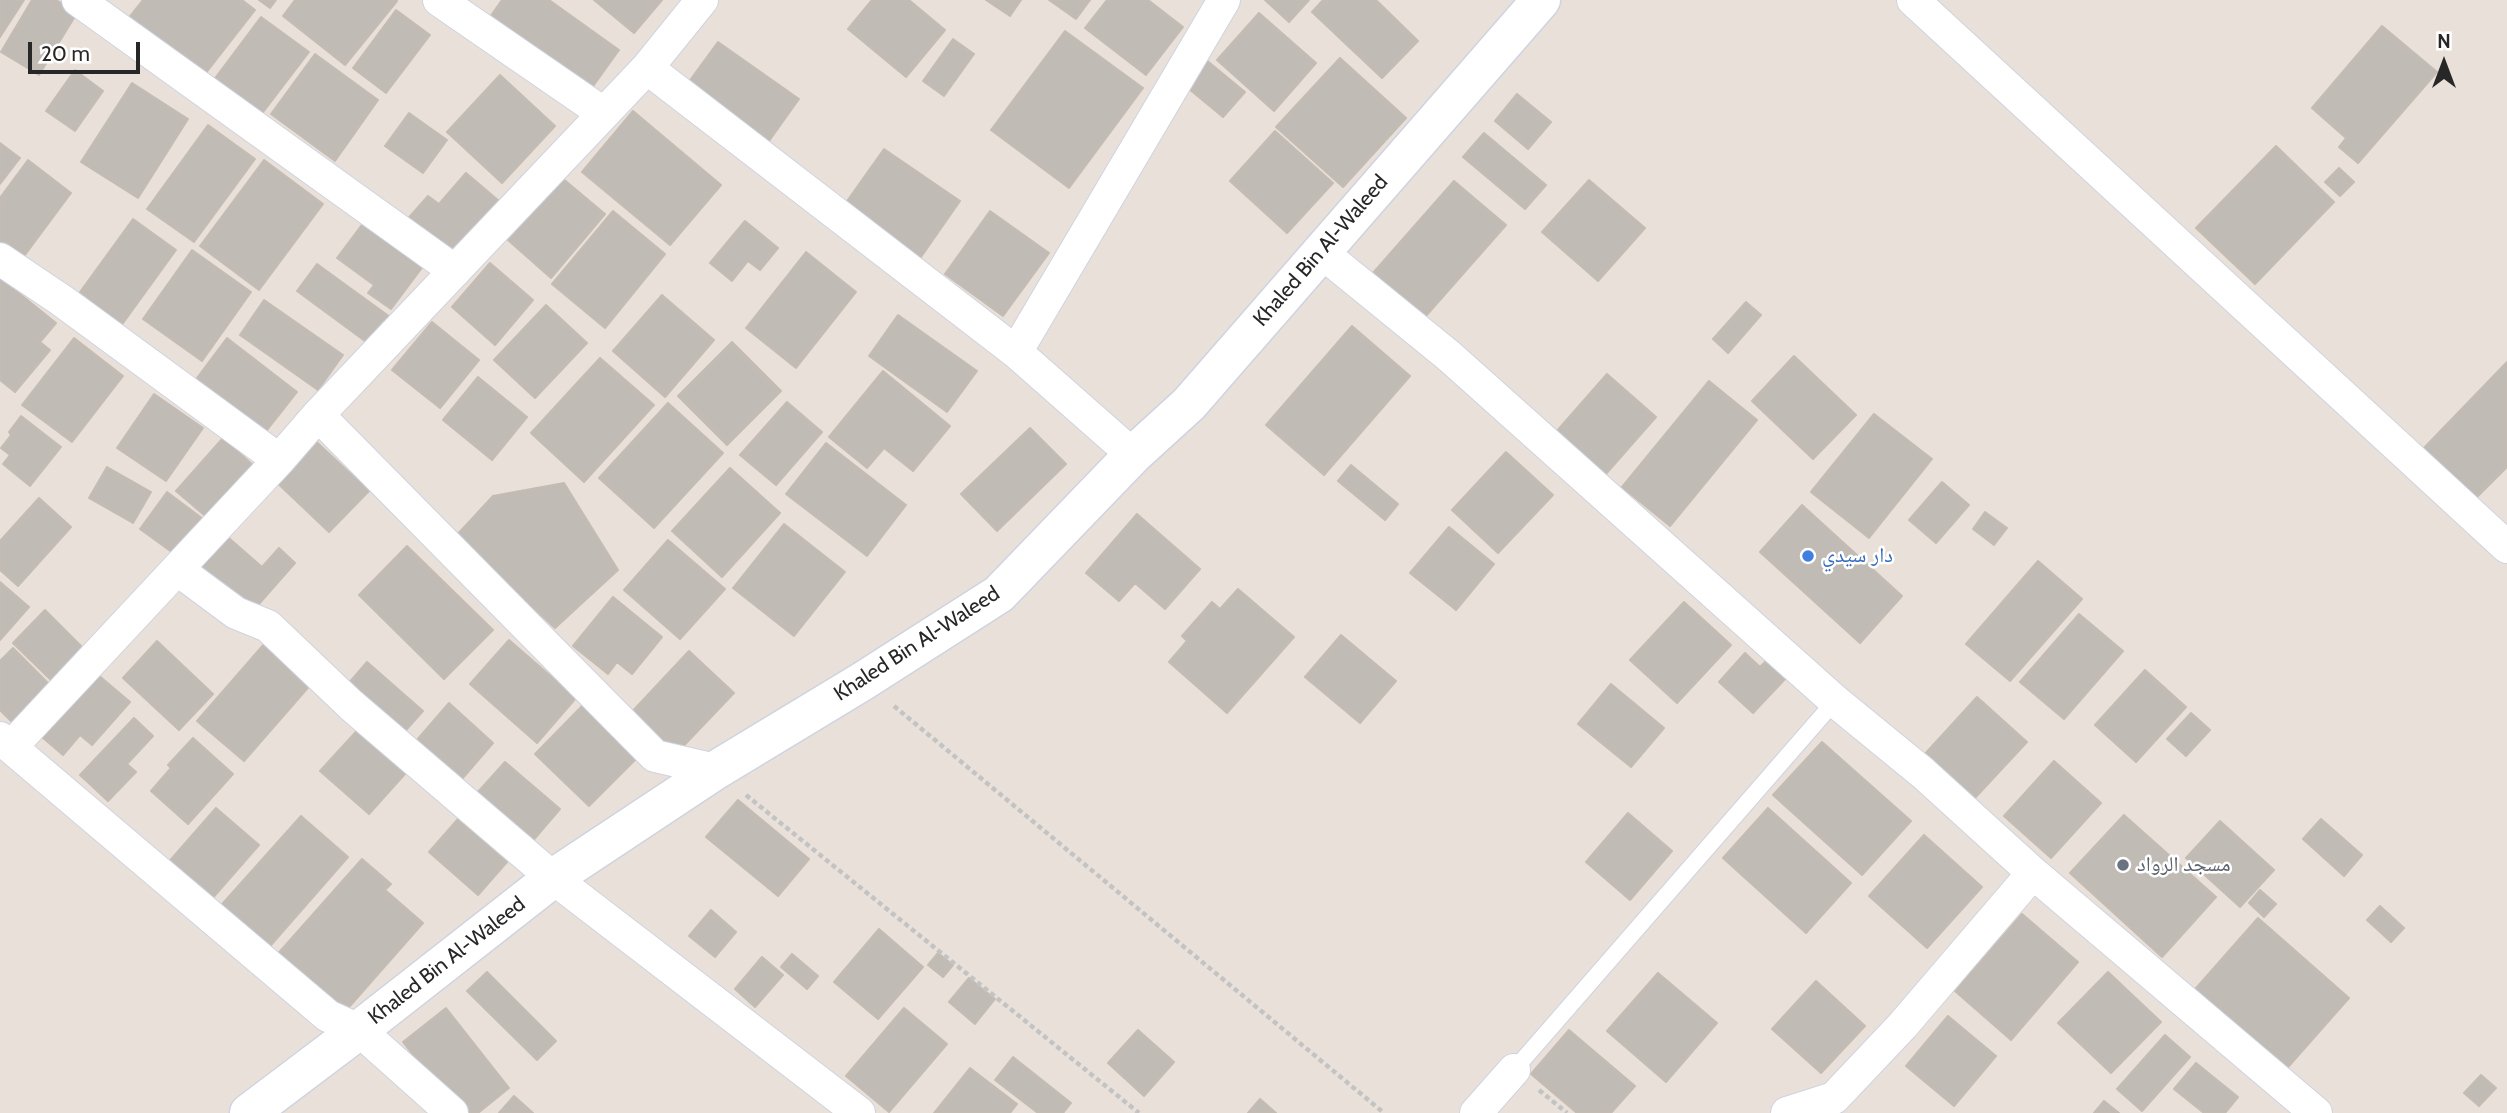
<!DOCTYPE html>
<html>
<head>
<meta charset="utf-8">
<style>
  body { margin:0 }
  #map { position:relative; width:2507px; height:1113px; overflow:hidden; background:#e9e1d9; font-family:Cabin,sans-serif }
  canvas { display:block }
  .north { position:absolute; left:2409px; top:28px; width:70px; height:70px; -webkit-text-stroke:5px #fff; paint-order:stroke; rotate:0deg; font-size:19px; font-weight:700; line-height:28px; text-align:center; color:#272727 }
  .north::after { content:''; display:block; margin:auto; width:24px; height:32px; background:#272727; clip-path:polygon(50% 0,100% 100%,50% 72%,0 100%) }
  .scale { position:absolute; left:28px; top:42px; width:112px; height:32px; box-sizing:border-box; border:4px solid #272727; border-top:0; padding-left:9px; font-size:21px; line-height:24px; white-space:nowrap; color:#272727; -webkit-text-stroke:5px #fff; paint-order:stroke }
</style>
</head>
<body>
<div id="map">
<canvas width="2507" height="1113"></canvas>
<div class="north">N</div>
<div class="scale">20 m</div>
</div>
<script>
const ctx = document.querySelector('canvas').getContext('2d');
ctx.lineJoin = 'round';
function fillPath(path, color) { ctx.fillStyle = color; ctx.fill(path, 'evenodd'); }
function strokePath(path, color, width, dash) { ctx.strokeStyle = color; ctx.lineWidth = width; ctx.lineCap = dash ? 'butt' : 'round'; ctx.setLineDash(dash || []); ctx.stroke(path); }
function label(font, color, halo, rows, align = 'center') {
  ctx.font = font + ' Cabin,"Noto Naskh Arabic",sans-serif'; ctx.lineWidth = 5; ctx.setLineDash([]); ctx.textBaseline = 'middle'; ctx.strokeStyle = halo; ctx.fillStyle = color; for (const [text, x, y, turn = 0] of rows) {
    ctx.save(); ctx.translate(x, y); ctx.rotate((+turn || 0) * Math.PI / 180); ctx.textAlign = isNaN(turn) ? turn : align; if (halo) ctx.strokeText(text, 0, 0); ctx.fillText(text, 0, 0); ctx.restore();
  }
}
const building = new Path2D(`
  M0,0H24L0,37Z
  M32,0H56L77,13L39,75L1,52Z
  M143,0H242L255,10L202,78L127,20Z
  M259,0H276L270,8Z
  M295,0H396L397,1L345,65L283,16Z
  M502,0H549L619,50L586,96L485,24Z
  M594,0H662L634,33Z
  M872,0H909L945,30L906,77L848,29Z
  M986,0H1021L1010,16Z
  M1049,0H1090L1076,19Z
  M1107,0H1148L1183,27L1146,75L1085,28Z
  M1265,0H1309L1289,22Z
  M1323,0H1376L1418,41L1382,78L1312,12Z
  M396,10L430,35L386,93L353,68Z
  M1259,13L1316,63L1274,111L1217,60Z
  M261,17L309,52L254,124L207,89Z
  M2382,26L2437,72L2358,163L2339,147L2346,138L2312,108Z
  M1065,31L1143,88L1069,188L991,130Z
  M953,39L974,54L944,96L923,81Z
  M718,42L799,99L769,141L688,83Z
  M315,54L378,100L335,161L271,114Z
  M1340,58L1406,118L1343,187L1276,127Z
  M1205,59L1245,92L1223,117L1183,84Z
  M75,70L103,91L75,131L46,111Z
  M500,75L555,126L502,183L447,132Z
  M132,83L188,119L138,198L81,162Z
  M1517,94L1551,122L1528,149L1495,121Z
  M633,111L721,185L670,245L582,172Z
  M409,113L447,140L423,173L385,146Z
  M208,125L255,159L194,242L147,209Z
  M1275,131L1333,183L1287,233L1230,181Z
  M1484,133L1546,185L1525,209L1463,157Z
  M0,143L20,158L0,184Z
  M2276,146L2334,202L2255,284L2196,228Z
  M884,149L960,201L921,257L845,204Z
  M28,160L71,193L16,267L0,255V198Z
  M264,160L323,204L259,290L200,246Z
  M2339,168L2354,182L2340,196L2325,182Z
  M466,173L499,201L448,259L405,222L428,196L439,204Z
  M562,178L605,214L551,278L508,240Z
  M1589,180L1645,228L1598,281L1542,232Z
  M1454,181L1506,225L1425,317L1373,273Z
  M613,211L665,254L605,328L552,284Z
  M990,211L1049,253L1003,316L945,274Z
  M133,219L176,250L118,330L75,299Z
  M745,221L778,248L760,270L748,261L732,281L710,263Z
  M364,222L424,265L391,309L368,293L374,285L337,258Z
  M192,250L251,292L202,361L143,319Z
  M806,252L856,292L796,368L746,328Z
  M490,263L533,300L495,345L452,307Z
  M317,264L390,317L369,344L297,291Z
  M0,278L56,323L40,342L50,350L15,392L0,380Z
  M662,295L714,340L665,397L613,351Z
  M264,300L343,355L318,390L240,335Z
  M1746,302L1761,315L1728,353L1713,339Z
  M546,305L587,343L535,398L494,360Z
  M898,315L977,371L947,412L869,356Z
  M432,322L479,360L440,408L392,370Z
  M1352,326L1410,376L1324,475L1266,425Z
  M74,338L123,376L72,442L22,405Z
  M227,338L297,392L260,439L191,386Z
  M732,342L781,391L727,445L678,396Z
  M1794,356L1856,415L1813,459L1752,401Z
  M600,358L654,405L584,482L531,433Z
  M2507,362V467L2474,500L2422,450Z
  M883,371L950,426L913,471L884,448L867,468L829,437Z
  M1607,374L1656,417L1605,475L1556,432Z
  M478,377L527,417L492,460L443,420Z
  M1709,381L1757,420L1670,526L1622,487Z
  M154,394L203,428L166,481L117,448Z
  M787,402L822,432L776,485L740,455Z
  M668,403L723,453L654,528L599,478Z
  M1874,414L1932,459L1869,538L1811,492Z
  M21,416L61,447L30,486L3,464L10,455L1,448L11,435L9,432Z
  M1030,428L1066,464L997,531L961,494Z
  M309,435L369,491L329,532L270,476Z
  M223,438L256,468L210,520L176,491Z
  M826,443L906,505L867,556L786,494Z
  M1506,452L1553,495L1498,553L1452,510Z
  M1351,465L1398,504L1385,520L1338,481Z
  M107,467L151,492L133,523L89,498Z
  M730,468L780,513L722,577L672,531Z
  M1942,482L1969,505L1936,543L1909,520Z
  M564,483L618,570L555,628L456,536L493,496Z
  M167,492L207,522L180,558L140,529Z
  M39,498L71,527L18,586L0,570V541Z
  M1802,505L1902,596L1860,643L1760,552Z
  M1985,512L2007,528L1994,545L1973,529Z
  M1137,514L1200,569L1165,609L1135,583L1119,601L1086,573Z
  M784,524L845,572L794,636L733,588Z
  M1449,527L1494,564L1456,610L1410,573Z
  M222,532L262,567L279,548L295,563L251,613L194,564Z
  M668,540L725,589L680,639L624,590Z
  M407,546L493,630L444,679L359,595Z
  M2038,561L2082,599L2010,681L1966,644Z
  M0,582L29,607L0,640Z
  M1238,589L1294,637L1227,713L1169,662L1187,641L1182,636L1212,602L1220,609Z
  M613,597L662,637L632,674L617,662L608,674L573,646Z
  M1684,602L1731,645L1677,703L1630,660Z
  M45,610L85,650L53,682L13,643Z
  M2079,614L2123,651L2064,719L2020,682Z
  M272,635L319,675L244,761L197,721Z
  M1341,635L1396,681L1360,723L1305,677Z
  M509,640L576,698L537,743L470,684Z
  M157,641L213,694L179,730L123,678Z
  M13,648L50,685L12,722L0,710V661Z
  M689,651L734,693L672,758L628,716Z
  M1745,653L1760,667L1767,660L1786,678L1753,713L1719,682Z
  M367,662L423,711L398,739L342,691Z
  M2145,670L2186,707L2136,762L2095,725Z
  M97,674L130,702L92,745L80,735L63,755L42,737Z
  M1611,684L1664,728L1631,767L1578,724Z
  M1977,697L2027,742L1973,800L1924,755Z
  M449,703L493,743L455,787L410,748Z
  M584,704L638,757L589,806L535,754Z
  M2191,713L2210,730L2186,756L2167,739Z
  M134,718L153,736L127,764L136,772L108,801L80,775Z
  M364,723L413,765L369,814L320,771Z
  M193,738L233,774L188,824L151,791L171,768L168,765Z
  M1822,742L1911,821L1862,875L1773,795Z
  M2054,761L2101,803L2051,858L2004,816Z
  M505,762L560,809L524,851L468,803Z
  M738,800L809,859L778,896L706,837Z
  M216,808L259,845L210,901L167,864Z
  M1768,808L1851,883L1806,933L1723,858Z
  M1628,813L1672,851L1630,900L1586,862Z
  M2124,815L2216,897L2162,957L2070,873Z
  M301,816L348,857L264,953L216,911Z
  M458,819L507,862L478,895L429,852Z
  M2321,819L2362,855L2344,876L2303,839Z
  M2220,821L2274,870L2240,907L2186,858Z
  M1924,835L1982,887L1927,948L1869,896Z
  M362,859L391,884L385,890L423,923L342,1015L275,957Z
  M2260,890L2276,904L2264,917L2249,903Z
  M2380,906L2404,928L2391,942L2367,920Z
  M711,910L736,932L715,957L689,936Z
  M2022,914L2078,962L2011,1040L1955,991Z
  M2258,918L2349,998L2281,1075L2190,995Z
  M879,929L923,967L878,1019L834,982Z
  M938,953L953,965L943,977L928,965Z
  M792,954L818,976L807,989L781,967Z
  M762,957L783,975L755,1007L735,989Z
  M487,972L556,1041L537,1060L467,991Z
  M2108,972L2161,1022L2111,1073L2058,1023Z
  M1658,973L1717,1023L1666,1082L1607,1031Z
  M969,978L995,999L975,1024L949,1002Z
  M1816,981L1865,1026L1821,1073L1772,1029Z
  M446,1008L509,1088L478,1113H459L403,1042Z
  M904,1008L947,1044L889,1112L846,1076Z
  M1948,1016L1996,1056L1954,1106L1906,1066Z
  M1138,1030L1174,1062L1144,1096L1108,1063Z
  M1569,1030L1635,1086L1611,1113H1577L1531,1074Z
  M2165,1035L2190,1057L2142,1111L2117,1089Z
  M1013,1057L1071,1103L1063,1113H1038L995,1080Z
  M2196,1063L2238,1097L2225,1113H2204L2174,1089Z
  M970,1068L1017,1104L1010,1113H934Z
  M2481,1075L2496,1088L2479,1106L2464,1093Z
  M514,1096L533,1113H499Z
  M1260,1099L1276,1113H1248Z
  M2104,1101L2119,1113H2094Z`);
const path = new Path2D(`
  M894,706L1384,1113
  M746,795L1139,1113
  M1539,1090L1567,1113`);
const service = new Path2D(`
  M1514,1070L1835,701`);
const minor = new Path2D(`
  M78,0L455,271
  M439,0L603,113
  M1913,0L2507,547
  M647,68L1016,352L1133,455
  M1320,251L1449,356L1835,701L1923,773L2033,873L2316,1113
  M0,259L61,300L279,460
  M1016,352L1224,0
  M318,415L655,756L716,770
  M178,570L236,613L268,626L351,705L553,878L859,1113
  M0,738L328,1016L359,1030L452,1113
  M11,747L279,460L318,415L647,68L702,0
  M1476,1113L1514,1070
  M1787,1113L1834,1098L1903,1025L2033,873`);
const tertiary = new Path2D(`
  M249,1113L359,1030L553,878L716,770L863,681L999,594L1133,455L1189,404L1541,0`);
const markers = [
  [1808,556,7,"#3f7fe0"],
  [2123,865,7,"#6b7280"]
];
const streetNames = [
  ["Khaled Bin Al-Waleed",1321,251,-49],
  ["Khaled Bin Al-Waleed",917,644,-33],
  ["Khaled Bin Al-Waleed",447,961,-38]
];
const shopNames = [
  ["دار سيدي",1822,556]
];
const worshipNames = [
  ["مسجد الرواد",2137,865]
];
fillPath(building, '#c1bbb6');
strokePath(building, '#c4bcb3', 2);
strokePath(service, '#ced3e0', 18);
strokePath(minor, '#ced3e0', 34);
strokePath(tertiary, '#ced3e0', 41);
strokePath(path, '#c3c3c3', 4.5, [5, 3.5]);
strokePath(service, '#fff', 16);
strokePath(minor, '#fff', 32);
strokePath(tertiary, '#fff', 38);
for (const [x, y, r, color] of markers) { const dot = new Path2D(); dot.arc(x, y, r, 0, 2 * Math.PI); ctx.fillStyle = color; ctx.fill(dot); strokePath(dot, '#fff', 2.5); }
label('21px', '#272727', '#fff', streetNames);
label('21px', '#366cbe', '#fff', shopNames, 'left');
label('21px', '#5b616d', '#fff', worshipNames, 'left');
</script>
</body>
</html>
